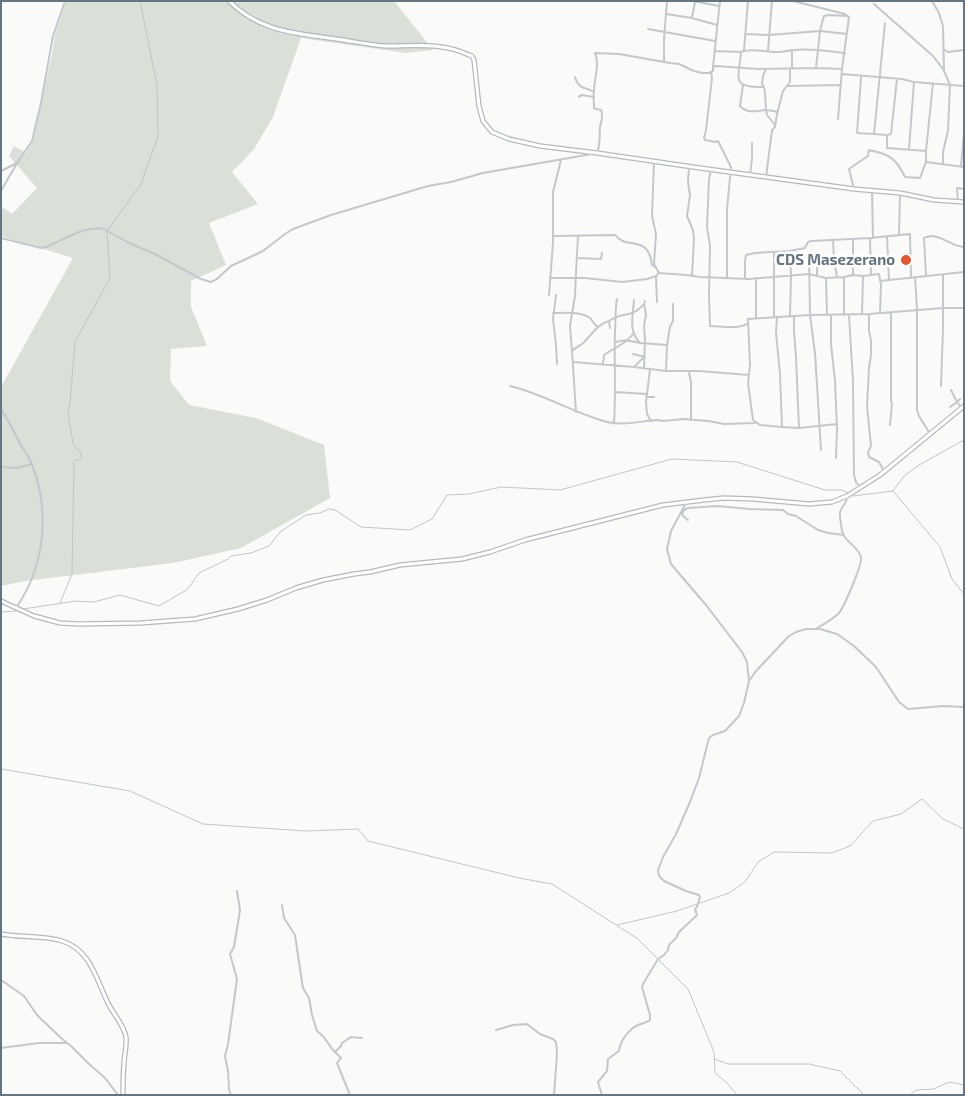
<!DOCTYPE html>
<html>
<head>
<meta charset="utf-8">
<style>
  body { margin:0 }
  #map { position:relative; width:965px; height:1096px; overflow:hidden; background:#fafaf8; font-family:"Exo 2",sans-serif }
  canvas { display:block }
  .frame { position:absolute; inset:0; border:2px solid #657683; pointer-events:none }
</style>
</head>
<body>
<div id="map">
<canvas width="965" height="1096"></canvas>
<div class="frame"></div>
</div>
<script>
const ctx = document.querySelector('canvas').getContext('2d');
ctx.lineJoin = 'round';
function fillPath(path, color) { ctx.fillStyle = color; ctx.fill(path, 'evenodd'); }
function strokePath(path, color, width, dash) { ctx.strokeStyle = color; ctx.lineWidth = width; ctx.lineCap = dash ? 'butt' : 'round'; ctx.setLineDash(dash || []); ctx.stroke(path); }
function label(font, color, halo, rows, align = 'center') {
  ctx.font = font + ' "Exo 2",sans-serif'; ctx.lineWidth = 5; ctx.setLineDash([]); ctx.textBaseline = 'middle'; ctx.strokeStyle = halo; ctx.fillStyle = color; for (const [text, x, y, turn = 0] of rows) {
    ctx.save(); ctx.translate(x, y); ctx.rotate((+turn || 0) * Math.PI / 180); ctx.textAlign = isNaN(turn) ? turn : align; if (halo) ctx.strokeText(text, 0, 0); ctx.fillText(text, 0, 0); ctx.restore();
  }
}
const green = new Path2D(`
  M66,1H394L433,50L406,53L301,38L273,117L254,149L232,172L258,204L209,223L226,265L191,281V307L207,346L171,349L170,381L189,405L256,418L324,445L330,498L241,548L173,563L25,581L1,586V387L73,258L1,236V206L12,214L37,188L9,156L14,146L26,153L34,138L52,54L55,35Z`);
const stream = new Path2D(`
  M893,491L904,476L919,465L964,440
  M853,496L893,491L940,547L952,579L964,594
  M60,603L72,574L74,466L73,463L74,461L81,459L82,457L80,451L77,449L73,444L68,413L70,403L75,342L110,278L107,231L141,184L158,136L157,85L140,1
  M23,609L76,601L94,602L120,595L159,606L188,589L199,573L228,559L231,556L251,553L269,546L280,532L306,515L320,513L329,509L335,510L361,527L410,530L432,519L447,495L469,494L501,487L560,490L672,459L737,462L825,490H842L849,494
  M1,612L16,611
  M1,769L130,791L203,824L306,831L358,829L368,841L519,878L552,884L638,939L688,989L714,1052L715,1073L727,1083L737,1095
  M617,925L677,911L729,893L745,882L758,862L774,852L832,853L850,846L873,821L901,814L922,799L943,819L964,829
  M714,1059L728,1064H809L840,1071L864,1095
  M910,1095L916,1090L934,1089L949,1082L964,1085`);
const street = new Path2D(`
  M693,1L719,6
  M793,1L845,14L849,17L842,69L838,119
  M932,1L939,13L943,26L944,71L950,85L948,131L943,152V164
  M874,4L933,56L943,69
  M666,14L692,18L717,25
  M692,18L695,2
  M885,23L874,134L887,135V148L926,151
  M648,29L715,41
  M745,34L769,35L820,31L847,34
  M744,50L748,1
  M945,50L948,52L964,50
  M715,51L741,52C751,47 768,53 779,52C784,52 789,50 794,50C811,48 828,51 845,53
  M768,51L772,1
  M741,52C739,79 730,88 764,87
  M664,61V39L667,1
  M713,67L720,1
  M792,68V51
  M816,68L820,31L824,16L829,15L847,16
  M766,69L763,76L762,84L764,87L765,93L766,110L767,115L775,125
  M711,72L712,78L706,130L704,138L705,140L715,142L718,141L731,167L727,209V278
  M842,74L902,79L914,82L964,86
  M575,77C579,90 584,86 594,92
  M861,77L857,133L874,134
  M743,85L740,106C748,114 755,111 765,110C769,110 773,111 778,112
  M788,86L841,85
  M579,97L581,95L594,97
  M887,135L891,134L897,79
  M909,149L914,82
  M597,153C601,142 599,138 600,127C601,121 604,116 601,110L596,109L594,108C594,102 593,96 594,91C594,79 600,64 595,53L619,54L670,63L679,64L694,71L703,73H709L713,71V67L716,66L758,69L816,68L842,69
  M654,162L652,216L656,234L654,264L659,273
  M926,162L964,167
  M961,166L964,133
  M689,167L688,182L690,195L687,216L693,230L694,239L692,276
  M711,170L709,179L707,227L710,246L709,296L710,326C721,326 739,330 748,323
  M1,171L17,163
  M750,175L752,159V143
  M766,177L772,130L775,127L777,114L783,91L790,82V70
  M854,189L849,169L868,156L869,150C889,154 896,158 905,177L920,178L926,162V151L933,83
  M872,190L873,238
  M1,191L17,163L32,141L41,103L53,36L65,1
  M958,202L957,188L964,189
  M899,235L900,193
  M553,236L615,235C627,251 648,233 652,265L655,267
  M887,236L889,280
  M1,238L41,248L46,247C63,240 86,225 104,229L129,243L155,254L201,279L211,282L217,279L231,266L263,251L285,234L293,229L331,215L428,186L451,182L483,173L592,154
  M870,238L871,275
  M853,239V275
  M833,240L834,260L837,277
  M790,251L791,276L790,316
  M809,253L810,315L815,353L821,450
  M577,258L601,259L602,253
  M926,275L924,238C925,237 932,236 932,236C944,237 953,247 964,247
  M817,276V263
  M915,277L917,310V410L919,416L930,434
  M550,278H585L622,282L647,279L656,276
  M745,278V261L746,255L755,253L789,251L805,248L808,242L811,241L870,238L910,234L911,278
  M826,278L827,315
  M880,281L964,272
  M549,295L553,243V192L561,160
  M556,295L553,319L556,345L557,364
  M634,300C633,317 628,330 640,343L667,345
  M657,302L656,278V276L659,273L687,275L700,277L749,279L809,274L826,278L844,277L853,275L863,276L879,274L881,285L880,313
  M553,313C564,313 581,311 590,318C593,321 594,325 598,327
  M862,314L863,276
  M869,314V331L871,340V355L869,368L867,406L871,446L868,452L869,457L879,462L884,471
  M844,315V277
  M849,315L853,382L854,475L856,482L860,487
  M831,316V344L835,381L837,429L836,458
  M774,317V252
  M777,317L776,333L780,374L782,427
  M794,317V331L796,357L799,428
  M756,318V278
  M610,328L609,321C623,311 632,319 644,304
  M616,342C623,339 633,341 640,343
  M572,351L570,326L575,296L576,272L578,236
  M633,354L645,357
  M573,362L634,367L666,371H699L749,375
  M603,365L604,355C614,348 626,344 633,334
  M634,367L643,358
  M644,368L645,341L644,325L646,315L644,304L645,301
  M650,369L646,402L647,414L651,421
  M666,371L667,345L670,327L673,321V304
  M689,372L691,382V420
  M510,386C544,394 573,413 607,422C623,426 641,421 657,420L663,421L684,419L708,421L724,424L755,423
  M941,386L943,328V275
  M951,390L957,402L960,399
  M615,392L647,394
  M647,397H654
  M950,407L957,402L961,407
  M1,409C8,420 14,432 20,443C23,450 28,455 31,462C51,510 45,566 16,608
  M576,412L572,351C575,348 579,346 582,344C591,336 597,324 609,321
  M614,423C616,392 614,361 615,330C616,319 615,309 617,299
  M837,424L799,428L782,427L760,425L753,420L748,383L750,365L748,319L810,315L869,314L943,308H964
  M890,425L892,404L891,401V313
  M1,467L17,468L32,464
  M686,503L671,531L667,549L671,564L706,605L742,652L747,662L749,681
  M688,520L684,517L682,514L684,510L688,508L717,506L749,509L783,510L788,514L796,516L818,530L828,533L844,535
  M817,628C824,624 832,620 839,613C844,607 863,563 861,557C859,549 849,543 844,536C841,530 841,523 840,517C838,508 847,505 847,497
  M282,905L284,918L295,935L302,982L303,988L309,998L312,1015L317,1031L323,1036L333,1050L341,1058L337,1063L350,1095
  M1,980L24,996L37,1015L60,1037L72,1047L88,1063L105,1078L118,1095
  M496,1030L513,1025L527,1024L540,1034L553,1039L556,1042L557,1053L554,1095
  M1,1048L39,1043H66
  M336,1051L341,1046L342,1043L351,1037L362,1038
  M231,1095L229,1090L228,1071L225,1056L228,1044L237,979L230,954L234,947L240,910L237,891
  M602,1095L598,1082L607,1071L608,1059L619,1051C620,1041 629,1029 638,1025C643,1023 646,1023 650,1020V1015L642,987L643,984L658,959L664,955L668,950L669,945L676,938L679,932L697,915L695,909C698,907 699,900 700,897L699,895L686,891L664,881L659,876L658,870L663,857L676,834L690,802L699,778L709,738L713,735L725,731L739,716L744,703L749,681L756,671L789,636L796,632L806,629H820L837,634L854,646L876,667L899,702L908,709L943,706L964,707`);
const secondary = new Path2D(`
  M229,1C260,32 295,33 336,39C352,41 369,45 386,46C414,46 443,42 469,55L472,56L474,60L479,106L483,121L492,132L509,139L540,146L597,153L700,168L854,189L900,193L934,200L964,202
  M1,934C21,938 43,935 62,941C92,950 97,983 110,1007C116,1017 124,1026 126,1037C127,1047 124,1055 124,1064C123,1074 123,1085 123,1095`);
const primary = new Path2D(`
  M1,601L34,616L60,623L79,624L141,623L195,619L238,609L267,600L296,588L323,580L354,574L370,572L400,565L462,559L490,552L525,540L663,505L704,500L724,498L753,499L809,504L832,502L847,496L880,475L964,406`);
const markers = [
  [906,260,6,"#e4572e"]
];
const poiNames = [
  ["CDS Masezerano",895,260]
];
fillPath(green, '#dadfd7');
strokePath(stream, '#bbc7cb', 1);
strokePath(secondary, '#b3babf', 5.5);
strokePath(primary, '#b5babe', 5.5);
strokePath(street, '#c3c8cc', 2);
strokePath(secondary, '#fff', 3);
strokePath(primary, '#fff', 3);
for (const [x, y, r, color] of markers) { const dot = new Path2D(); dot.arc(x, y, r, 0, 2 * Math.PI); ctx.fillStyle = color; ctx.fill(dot); strokePath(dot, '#fff', 2); }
label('bold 15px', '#657683', '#fff', poiNames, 'right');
</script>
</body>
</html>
